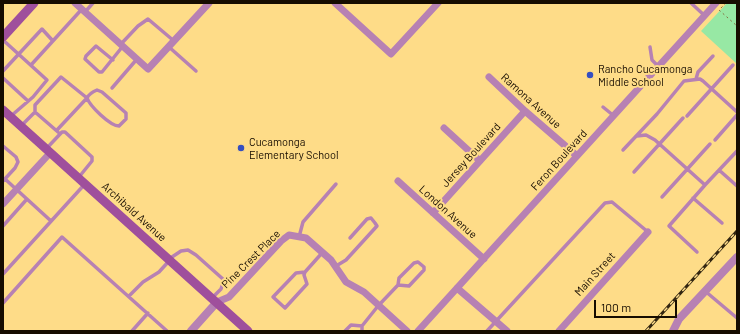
<!DOCTYPE html>
<html>
<head>
<meta charset="utf-8">
<style>
  body { margin:0 }
  #map { position:relative; width:740px; height:334px; overflow:hidden; background:#fedc88; font-family:Barlow,sans-serif }
  canvas { display:block }
  .frame { position:absolute; inset:0; border:4px solid #160c00; pointer-events:none }
  .scale { position:absolute; left:594px; top:300px; width:83px; height:18px; box-sizing:border-box; border:2px solid #160c00; border-top:0; padding-left:5px; font-size:12px; line-height:14px; white-space:nowrap; color:#160c00; -webkit-text-stroke:3px #fedc88; paint-order:stroke }
</style>
</head>
<body>
<div id="map">
<canvas width="740" height="334"></canvas>
<div class="frame"></div>
<div class="scale">100 m</div>
</div>
<script>
const ctx = document.querySelector('canvas').getContext('2d');
ctx.lineJoin = 'round';
function fillPath(path, color) { ctx.fillStyle = color; ctx.fill(path, 'evenodd'); }
function strokePath(path, color, width, dash) { ctx.strokeStyle = color; ctx.lineWidth = width; ctx.lineCap = dash ? 'butt' : 'round'; ctx.setLineDash(dash || []); ctx.stroke(path); }
function label(font, color, halo, rows, align = 'center') {
  ctx.font = font + ' Barlow,sans-serif'; ctx.lineWidth = 4; ctx.setLineDash([]); ctx.textBaseline = 'middle'; ctx.strokeStyle = halo; ctx.fillStyle = color; for (const [text, x, y, turn = 0] of rows) {
    ctx.save(); ctx.translate(x, y); ctx.rotate((+turn || 0) * Math.PI / 180); ctx.textAlign = isNaN(turn) ? turn : align; if (halo) ctx.strokeText(text, 0, 0); ctx.fillText(text, 0, 0); ctx.restore();
  }
}
const green = new Path2D(`
  M727,3H737V64L701,31Z`);
const path = new Path2D(`
  M726,3L719,10L737,26`);
const service = new Path2D(`
  M691,3L705,16
  M85,12L93,3
  M3,40L47,80L33,97L11,116
  M121,44L138,26L148,19L174,41
  M169,47L196,71
  M650,47L652,60L659,67
  M113,60L96,46L86,56L85,59L99,72H102L123,46
  M31,65L82,9
  M3,71L42,29L53,41
  M3,78L28,101
  M696,79L698,72L713,56
  M112,88L137,59
  M97,90L102,92L126,113V119L119,126C110,126 90,106 87,98C89,94 92,92 97,90Z
  M603,107L614,116
  M35,112L58,132
  M687,116L733,65
  M21,126L35,112V105L61,77L87,98L57,130
  M637,136L646,135L655,140L705,185
  M715,140L737,115
  M3,146L16,157L18,162L15,168L3,181
  M46,149L62,132H65L92,157V161L79,177
  M623,150L657,114L684,81L700,79L703,81L737,112
  M719,170L737,186
  M634,172L683,118
  M5,179L51,221
  M662,197L710,144
  M693,198L722,223
  M3,226L27,199
  M299,237L303,222L336,184
  M697,252L669,226L705,185L737,151
  M169,259L181,251L188,250L196,255L224,280L221,289L213,297
  M336,266L346,260L377,226L375,223L371,218L367,219L350,238
  M305,272L304,275L307,284L285,308L273,297L296,273L305,272L322,253
  M3,274L84,185
  M705,291L737,318
  M129,296L143,282L159,272L169,261
  M3,303L62,237L167,331
  M132,331L148,313
  M345,331L351,325L362,326
  M362,331V326L378,306L398,285L399,278L414,263L418,262L424,267V270L409,286L398,285
  M487,331L605,203L612,202L648,232`);
const minor = new Path2D(`
  M75,3L148,69L209,3
  M335,3L391,54L438,3
  M489,77L525,111L577,156
  M444,128L480,161
  M398,181L484,259
  M3,204L50,153
  M433,213L525,111
  M457,288L507,331
  M217,302L229,297L281,241L289,235L306,238L331,260L346,282L364,292L407,331
  M418,331L716,3
  M559,331L648,232`);
const tertiary = new Path2D(`
  M191,331L217,302
  M673,331L679,319L737,257`);
const secondary = new Path2D(`
  M3,37L34,3
  M3,110L248,331`);
const rail = new Path2D(`
  M646,331L737,231`);
const markers = [
  [590,75,4,"#344ec0"],
  [241,148,4,"#344ec0"]
];
const poiNames = [
  ["Rancho Cucamonga",598,69],
  ["Middle School",598,82],
  ["Cucamonga",249,142],
  ["Elementary School",249,155]
];
const streetNames = [
  ["Ramona Avenue",531,101,42],
  ["Jersey Boulevard",471,155,-48],
  ["Feron Boulevard",559,160,-48],
  ["Archibald Avenue",134,212,42],
  ["London Avenue",448,212,42],
  ["Pine Crest Place",251,259,-45],
  ["Main Street",595,274,-48]
];
fillPath(green, '#97e8a4');
strokePath(path, '#846f41', 1, [2, 3]);
strokePath(service, '#b781b3', 3.5);
strokePath(minor, '#b781b3', 7);
strokePath(tertiary, '#b781b3', 8);
strokePath(secondary, '#9f4f9c', 9);
strokePath(rail, '#332611', 3);
strokePath(rail, '#fedc88', 1.5, [4.5]);
for (const [x, y, r, color] of markers) { const dot = new Path2D(); dot.arc(x, y, r, 0, 2 * Math.PI); ctx.fillStyle = color; ctx.fill(dot); strokePath(dot, '#fedc88', 1.5); }
label('11px', '#160c00', '#fedc88', poiNames, 'left');
label('11px', '#160c00', '#fedc88', streetNames);
</script>
</body>
</html>
